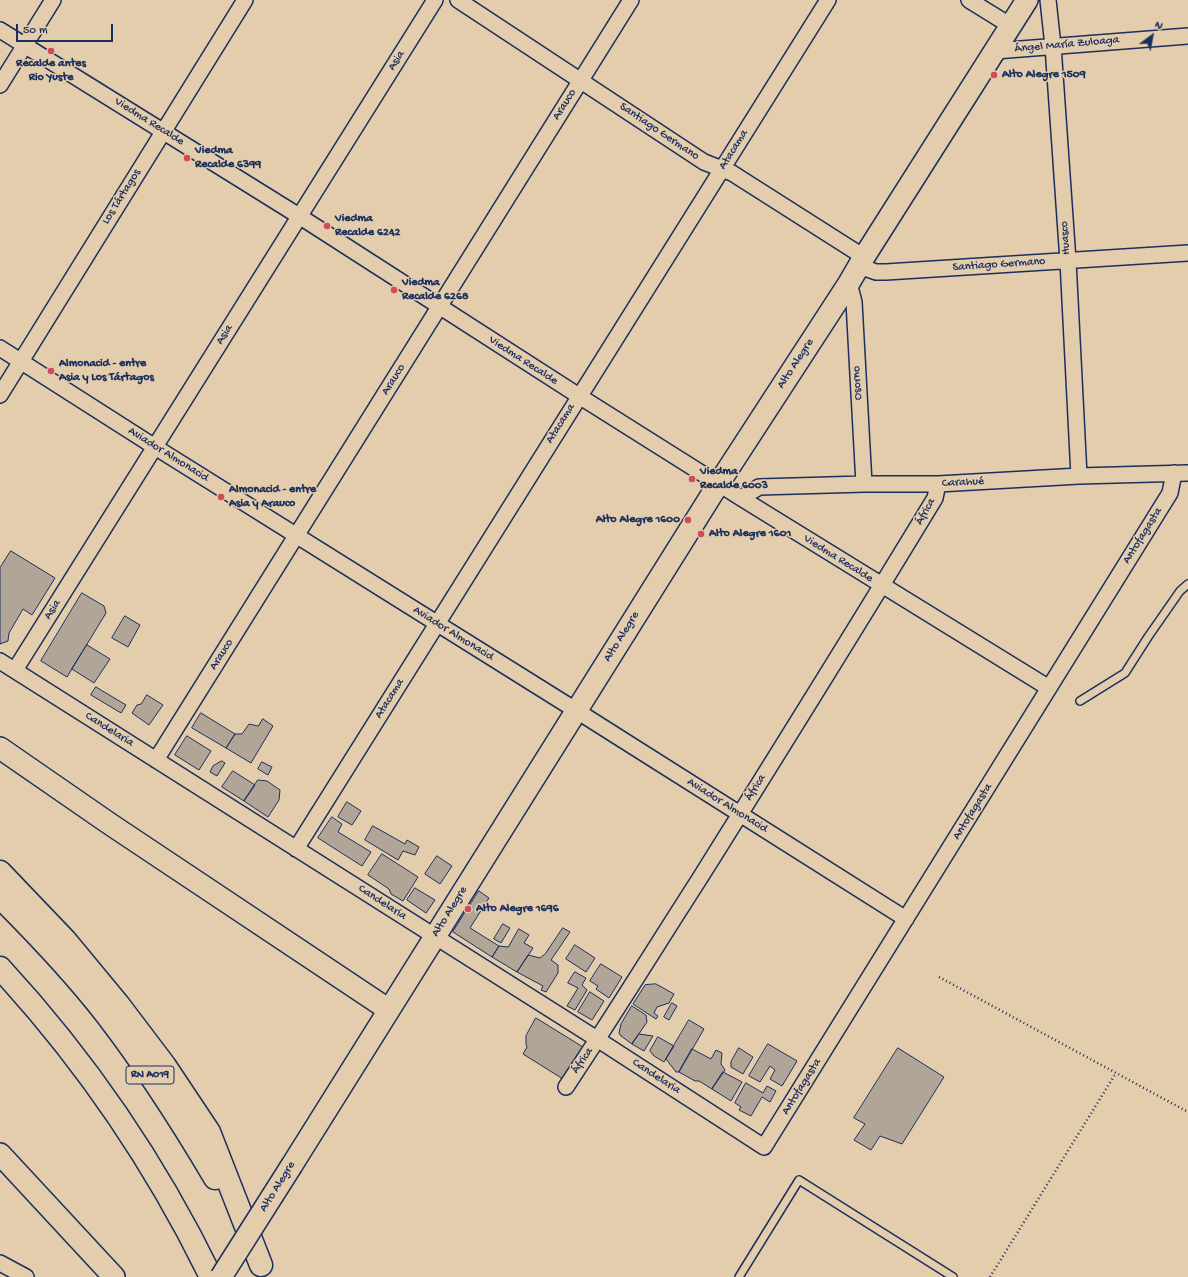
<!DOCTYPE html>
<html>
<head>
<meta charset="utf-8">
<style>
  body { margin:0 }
  #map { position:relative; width:1188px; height:1277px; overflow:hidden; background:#e3cdac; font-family:"Gochi Hand",sans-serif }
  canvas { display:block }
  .north { position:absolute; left:1132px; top:16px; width:40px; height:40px; -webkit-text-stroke:3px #e3cdac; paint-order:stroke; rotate:32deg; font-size:11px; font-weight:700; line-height:16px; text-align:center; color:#1b2f5e }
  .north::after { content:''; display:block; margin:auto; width:14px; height:18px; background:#1b2f5e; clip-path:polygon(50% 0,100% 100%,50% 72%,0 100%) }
  .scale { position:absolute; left:16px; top:24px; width:97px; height:18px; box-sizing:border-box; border:2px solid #1b2f5e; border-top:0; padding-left:5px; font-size:12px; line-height:14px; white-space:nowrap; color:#1b2f5e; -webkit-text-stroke:3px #e3cdac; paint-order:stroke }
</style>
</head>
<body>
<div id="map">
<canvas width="1188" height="1277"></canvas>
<div class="north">N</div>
<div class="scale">50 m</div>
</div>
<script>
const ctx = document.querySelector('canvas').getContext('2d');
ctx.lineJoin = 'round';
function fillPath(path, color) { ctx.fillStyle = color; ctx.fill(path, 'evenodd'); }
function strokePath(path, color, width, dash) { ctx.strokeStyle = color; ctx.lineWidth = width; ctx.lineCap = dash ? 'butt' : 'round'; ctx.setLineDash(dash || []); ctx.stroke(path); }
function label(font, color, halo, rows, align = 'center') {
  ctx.font = font + ' "Gochi Hand",sans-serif'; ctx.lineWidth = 3; ctx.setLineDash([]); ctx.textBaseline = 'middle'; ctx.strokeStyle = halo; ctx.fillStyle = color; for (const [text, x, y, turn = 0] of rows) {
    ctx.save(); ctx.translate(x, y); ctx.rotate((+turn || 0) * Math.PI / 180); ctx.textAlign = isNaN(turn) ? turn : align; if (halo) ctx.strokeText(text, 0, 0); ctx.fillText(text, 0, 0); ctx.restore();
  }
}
const building = new Path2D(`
  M11,551L55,578L32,615L23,609L9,633L8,641L0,644V568Z
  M82,593L104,606L106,613L67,677L41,661Z
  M125,616L140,625L128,647L112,638Z
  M87,645L110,659L94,683L72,669Z
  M96,687L126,705L121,713L91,695Z
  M147,695L163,705L149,725L132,713L137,705L141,704Z
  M201,713L235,734L226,748L192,728Z
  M263,719L273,726L251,763L226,748L235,734H242L249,724L258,726Z
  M187,736L211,751L199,770L175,755Z
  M222,761L225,763L217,776L210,772L213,766Z
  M262,762L272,767L268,775L258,769Z
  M233,771L255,785L244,801L222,787Z
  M258,780L267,781L280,790L279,800L268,817L244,801Z
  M347,802L361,811L352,825L338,817Z
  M332,817L342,824L338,832L371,852L362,866L318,838Z
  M373,826L405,844L407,840L419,847L415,855L403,851L398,860L365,840Z
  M382,854L418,877L403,901L391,894L389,889L368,875Z
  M437,856L452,866L440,884L425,874Z
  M415,888L435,900L426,913L407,900Z
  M479,891L489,898L470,928L499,946L492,957L453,932Z
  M503,924L510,928L501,943L494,939Z
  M563,928L570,932L551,960L558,965V973L546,992L541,990L543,986L517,972L528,955L540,958L545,954Z
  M519,929L529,935L524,943L533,948L517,972L492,957L499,946L508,947Z
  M575,945L595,958L586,972L566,959Z
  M601,964L622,977L609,998L596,989L598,986L590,981Z
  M575,972L586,978L582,985L587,990L575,1010L567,1006L578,988L568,983Z
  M656,984L674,994L669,1003L657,1007L654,1013L658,1016L656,1019L633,1004L645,985Z
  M590,992L604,1001L592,1020L578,1012Z
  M672,1003L677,1006L669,1020L664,1017Z
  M632,1006L646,1015L647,1022L632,1044L621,1036L619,1033L621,1024Z
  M536,1018L583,1047L563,1079L523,1054L527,1047L526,1044V1036Z
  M689,1020L704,1029L679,1072H676L666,1059Z
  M639,1034L653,1036L644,1051L632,1044Z
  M658,1037L674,1046L664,1062L654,1056L650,1051Z
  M768,1044L797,1061L782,1086L770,1079L775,1070L770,1066L760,1082L749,1076Z
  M739,1048L753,1057L743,1074L731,1067V1062Z
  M898,1048L944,1077L902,1144L880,1136L871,1150L854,1140L865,1124L854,1118Z
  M692,1049L711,1059L716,1050L722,1053L721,1064L725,1070L712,1089L699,1081H695L679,1072Z
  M723,1072L742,1082L731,1101L712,1089Z
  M746,1083L763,1093L767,1086L776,1091L770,1102L762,1097L751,1116L739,1110L741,1107L735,1103Z`);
const path = new Path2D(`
  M939,977L1188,1112
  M990,1277L1116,1073`);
const lane = new Path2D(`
  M1080,701L1125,673L1148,637L1180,591L1188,584
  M739,1277L799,1180L953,1277`);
const street = new Path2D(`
  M458,0L704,162L732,173L864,257
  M969,0L1011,26
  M1048,0L1053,46L1068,261L1079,476
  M0,30L299,216L579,396L741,498L1049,688
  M995,51L1188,36
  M0,85L53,0
  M859,266L876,272H886L1188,253
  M849,283L854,302L864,484
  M0,348L155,447L577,711L906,919
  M0,395L245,0
  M741,498L759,487L864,484H938L1079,476L1188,473
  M0,661L597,1039L764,1147L1170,493L1174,473
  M15,670L435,0
  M156,760L631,0
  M296,849L828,0
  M566,1087C612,1018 655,948 700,878C779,752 858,625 935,498L938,484
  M0,1263L26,1277`);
const secondary = new Path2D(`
  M0,748L110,824L389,1010
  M0,1154L114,1277
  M292,1165L719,483L849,283L864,257L1027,0`);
const highway = new Path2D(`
  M0,872L65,940L118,1004L165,1066L209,1132L261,1265
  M0,897C37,934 74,973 106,1014C146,1066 182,1122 215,1178
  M0,968C85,1060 156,1164 211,1277`);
const secondaryBridge = new Path2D(`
  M221,1277L292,1165`);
const markers = [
  [51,51,4,"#d1495b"],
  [994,75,4,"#d1495b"],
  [187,158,4,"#d1495b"],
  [327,226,4,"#d1495b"],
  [394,290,4,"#d1495b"],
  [51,371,4,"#d1495b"],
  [692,479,4,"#d1495b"],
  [221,497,4,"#d1495b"],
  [688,520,4,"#d1495b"],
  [701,534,4,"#d1495b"],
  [468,909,4,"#d1495b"]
];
const shields = [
  [150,1075,48]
];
const shieldNames = [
  ["RN A019",150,1075]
];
const streetNames = [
  ["Ángel María Zuloaga",1067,45,-5],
  ["Asia",397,61,-58],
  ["Arauco",565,105,-58],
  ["Viedma Recalde",149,122,32],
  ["Santiago Germano",659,132,34],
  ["Atacama",734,150,-58],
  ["Los Tártagos",122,197,-58],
  ["Huasco",1066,238,-94],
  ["Santiago Germano",999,265,-4],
  ["Asia",225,335,-58],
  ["Viedma Recalde",523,361,33],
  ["Alto Alegre",796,364,-57],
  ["Arauco",394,380,-58],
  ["Osorno",858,383,-93],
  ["Atacama",561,424,-58],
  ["Aviador Almonacid",168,455,32],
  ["Carahué",963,483,-3],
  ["África",926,512,-61],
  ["Antofagasta",1143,536,-58],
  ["Viedma Recalde",838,559,32],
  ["Asia",53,610,-58],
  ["Aviador Almonacid",453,634,32],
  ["Alto Alegre",622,637,-58],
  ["Arauco",222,655,-58],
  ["Atacama",390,699,-58],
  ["Candelaria",109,730,32],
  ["África",756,788,-58],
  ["Aviador Almonacid",727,806,32],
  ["Antofagasta",973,812,-58],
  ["Candelaria",382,903,33],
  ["Alto Alegre",450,912,-58],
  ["África",583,1061,-56],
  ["Candelaria",656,1077,33],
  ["Antofagasta",802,1087,-58],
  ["Alto Alegre",278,1187,-58]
];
const poiNames = [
  ["Recalde antes",51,64,"center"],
  ["Rio Yuste",51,78,"center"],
  ["Alto Alegre 1509",1002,75],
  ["Viedma",195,151],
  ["Recalde 6399",195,165],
  ["Viedma",335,219],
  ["Recalde 6242",335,233],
  ["Viedma",402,283],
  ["Recalde 6268",402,297],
  ["Almonacid - entre",59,364],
  ["Asia y Los Tártagos",59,378],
  ["Viedma",700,472],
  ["Recalde 6003",700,486],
  ["Almonacid - entre",229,490],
  ["Asia y Arauco",229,504],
  ["Alto Alegre 1600",680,520,"right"],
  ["Alto Alegre 1601",709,534],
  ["Alto Alegre 1696",476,909]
];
fillPath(building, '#b1a598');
strokePath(building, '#1b2f5e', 1);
strokePath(lane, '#1b2f5e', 10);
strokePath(street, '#1b2f5e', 18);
strokePath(secondary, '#1b2f5e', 24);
strokePath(highway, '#1b2f5e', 25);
strokePath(path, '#1b2f5e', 2.5, [1, 3]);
strokePath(lane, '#e3cdac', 7);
strokePath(street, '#e3cdac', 15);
strokePath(secondary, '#e3cdac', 21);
strokePath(highway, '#e3cdac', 22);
strokePath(secondaryBridge, '#1b2f5e', 24, []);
strokePath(secondaryBridge, '#e3cdac', 21);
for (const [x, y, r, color] of markers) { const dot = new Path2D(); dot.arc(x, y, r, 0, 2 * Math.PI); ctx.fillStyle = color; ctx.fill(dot); strokePath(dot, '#e3cdac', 1.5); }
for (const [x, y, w] of shields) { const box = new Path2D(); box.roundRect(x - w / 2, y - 9, w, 18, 3); ctx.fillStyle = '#e3cdac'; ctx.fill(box); strokePath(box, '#1b2f5e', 1); }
label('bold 11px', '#1b2f5e', null, shieldNames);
label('12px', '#1b2f5e', '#e3cdac', streetNames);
label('bold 12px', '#1b2f5e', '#e3cdac', poiNames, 'left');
</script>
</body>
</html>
